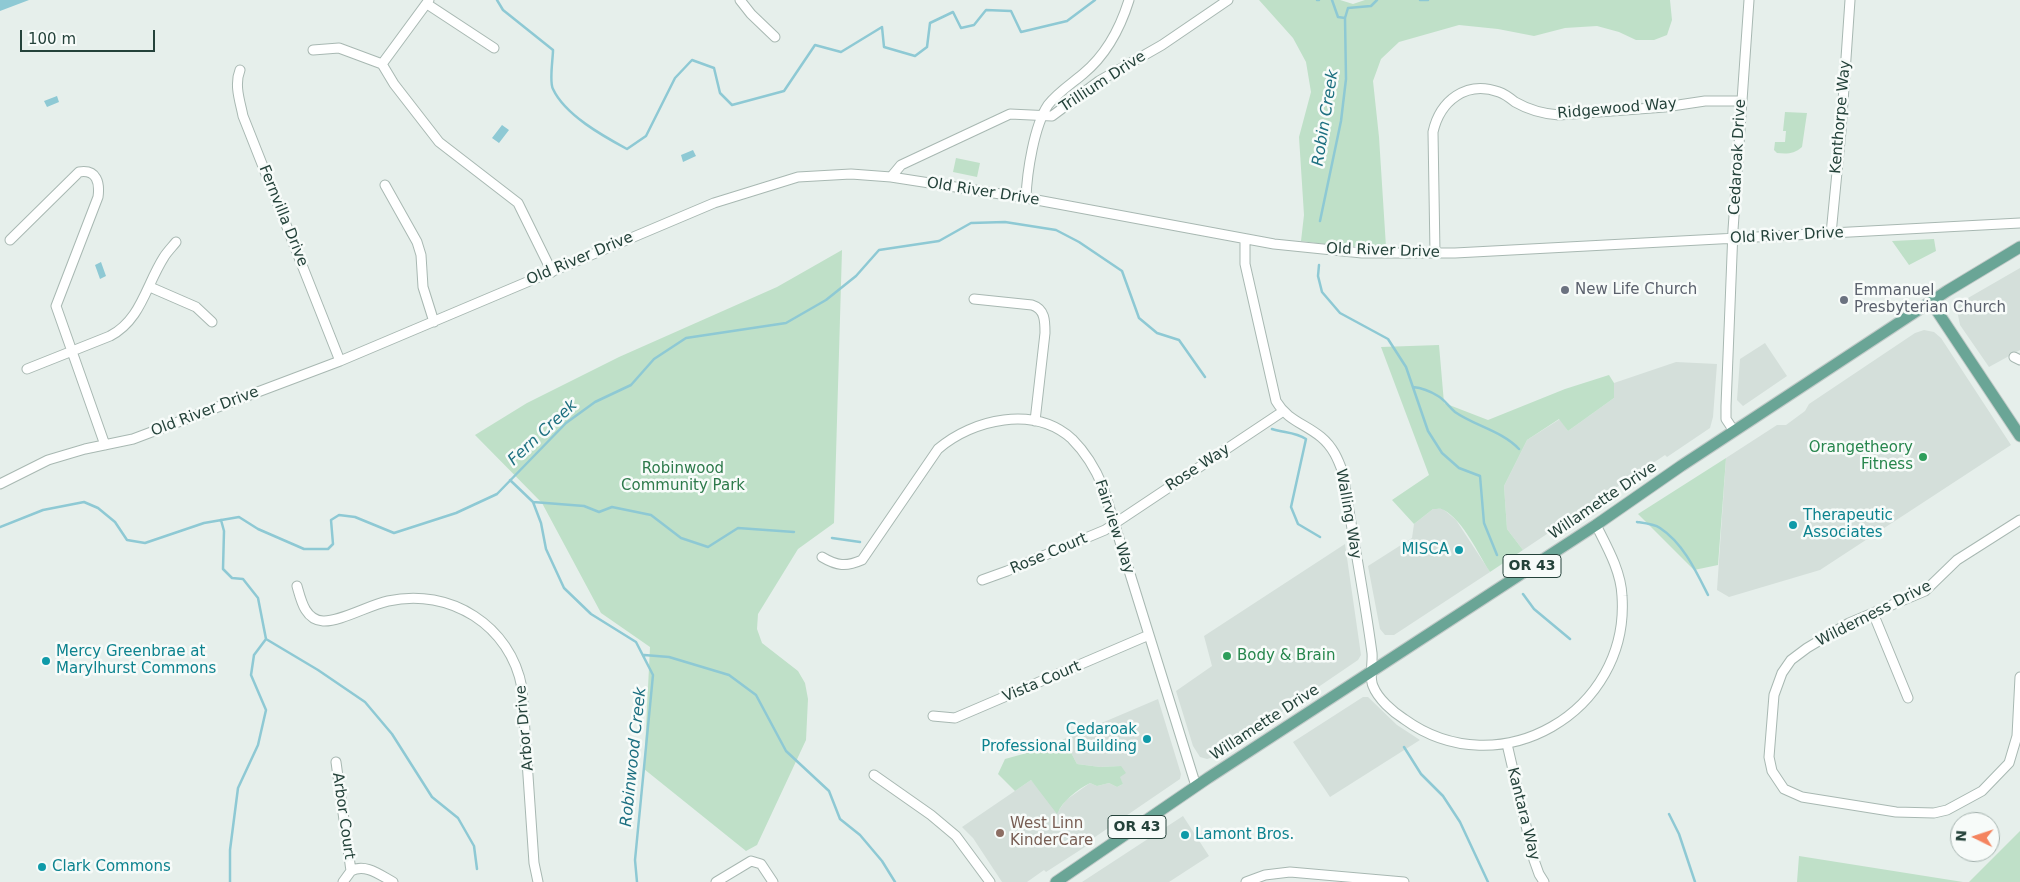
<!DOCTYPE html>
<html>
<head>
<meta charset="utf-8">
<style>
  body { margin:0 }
  #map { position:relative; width:2020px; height:882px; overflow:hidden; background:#e6efeb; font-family:"DejaVu Sans",sans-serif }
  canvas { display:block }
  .north { position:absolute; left:1950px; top:812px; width:50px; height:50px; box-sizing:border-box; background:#f7fbf9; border:1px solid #a3b1ad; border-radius:50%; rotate:274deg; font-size:14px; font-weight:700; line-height:20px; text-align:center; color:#24423a }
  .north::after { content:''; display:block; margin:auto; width:18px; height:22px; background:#f4845f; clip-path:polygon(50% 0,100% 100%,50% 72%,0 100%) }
  .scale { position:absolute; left:20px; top:30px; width:135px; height:22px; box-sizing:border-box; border:2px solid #24423a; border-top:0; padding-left:6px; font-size:15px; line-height:18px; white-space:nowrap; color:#24423a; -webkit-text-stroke:4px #f7fbf9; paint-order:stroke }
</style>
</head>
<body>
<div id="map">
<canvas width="2020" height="882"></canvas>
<div class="north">N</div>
<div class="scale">100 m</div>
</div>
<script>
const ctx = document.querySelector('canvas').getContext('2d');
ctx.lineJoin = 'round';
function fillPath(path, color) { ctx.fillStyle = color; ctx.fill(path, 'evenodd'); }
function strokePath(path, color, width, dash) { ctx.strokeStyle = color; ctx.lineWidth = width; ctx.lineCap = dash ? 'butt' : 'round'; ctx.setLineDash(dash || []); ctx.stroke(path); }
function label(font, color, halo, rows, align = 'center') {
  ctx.font = font + ' "DejaVu Sans",sans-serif'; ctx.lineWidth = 5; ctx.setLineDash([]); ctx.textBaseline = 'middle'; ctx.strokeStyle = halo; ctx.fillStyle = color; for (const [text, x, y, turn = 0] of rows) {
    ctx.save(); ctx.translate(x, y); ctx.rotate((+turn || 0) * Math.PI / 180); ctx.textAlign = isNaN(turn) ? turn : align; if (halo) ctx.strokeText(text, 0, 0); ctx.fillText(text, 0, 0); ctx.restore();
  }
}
const built = new Path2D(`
  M2020,268V350L1989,367L1960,325L1957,310L1959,305L1968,298Z
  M1924,330L1934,332L1941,338L2011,445L1820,570L1729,597L1717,590L1726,458L1777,425H1786L1805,411L1809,404L1915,333Z
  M1765,343L1787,376L1743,406L1737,400L1740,359Z
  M1676,362L1717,364L1713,417L1710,428L1667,457L1665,455L1523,550L1507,529L1504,486L1527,440L1560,419L1568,431L1614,398V383Z
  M1433,509H1443L1456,520L1490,572L1394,635H1385L1380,629L1368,566L1412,538L1414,524Z
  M1345,544L1361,655L1358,660L1217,756L1207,759L1200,757L1193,746L1176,691L1212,666L1204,636Z
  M1363,697H1368L1397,725L1420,740L1330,797L1293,742Z
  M1158,699L1181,774L1180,779L1095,837L1088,845L1046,872L1044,870L1027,882H1002L973,838L962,827L1031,780L1059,810L1066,800L1090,783L1097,786L1109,783L1117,787L1123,784L1119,777L1121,766L1100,767L1077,764L1064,739Z
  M1183,816L1209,856L1169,882H1082Z`);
const green = new Path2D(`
  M1259,0H1340L1353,4L1365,0H1670L1672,20L1667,35L1654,40H1636L1619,32L1597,26L1565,28L1534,36L1498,29L1459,25L1399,42L1381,59L1373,81L1379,137L1386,247L1339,246L1301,241L1304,215L1299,137L1311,92L1306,62L1293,38Z
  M1785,112L1807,113L1802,147C1794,154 1787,154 1777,153L1774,150L1775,142H1785L1786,131H1783Z
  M956,158L980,163L977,177L953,172Z
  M1934,239L1936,251L1909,265L1892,241Z
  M842,250L834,523L798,549L758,614L757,629L762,643L798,671L805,683L808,699L806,740L757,845L746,851L644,769L650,647L601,613L542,503L475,435L527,403L619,357L777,287Z
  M1439,345L1444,403L1488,420L1565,389L1609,375L1614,383V398L1568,431L1559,419L1527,440L1504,486L1507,529L1523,550L1490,572C1477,552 1465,523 1444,510C1441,508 1437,509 1433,509L1414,524L1392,500L1429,475L1381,347Z
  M1726,458L1718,565L1694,570L1638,514Z
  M1064,739L1077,764L1100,767L1121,766L1126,773L1120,777L1123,784L1117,787L1109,783L1097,786L1090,783C1077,790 1063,800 1057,814L1031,780L1015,791L998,774L1005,759L1034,751Z
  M2020,831V882H1969Z
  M1799,856L1963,882H1797Z`);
const water = new Path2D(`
  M0,0H29L0,11Z
  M57,96L59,102L47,107L44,101Z
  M502,125L509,130L499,143L492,138Z
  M693,150L696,156L683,162L681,155Z
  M101,262L106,276L100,279L95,265Z`);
const stream = new Path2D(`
  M497,0L503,10L553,50C553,59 549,82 553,89C565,115 603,136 627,149L646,136L675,78L692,60L714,68L720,93L732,105L784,91L815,45L841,52L882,27L884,47L915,56L927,47L930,23L953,12L961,28L974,25L986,10L1011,11L1021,32L1067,21L1095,0
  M1317,0H1319
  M1332,0L1338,17L1345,18L1348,8L1371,6L1377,0
  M1420,0H1428
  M1320,221L1341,121L1346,79L1345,18
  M1319,265L1318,276L1322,292L1340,313L1388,339L1406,367L1428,431L1442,453L1459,468L1480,476L1484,523L1497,555
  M1413,387C1422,388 1430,391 1438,396C1445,400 1449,407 1455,412C1475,426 1502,431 1519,449
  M1272,429C1284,433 1295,432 1306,439L1291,507L1298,524L1320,537
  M510,480L533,502L541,523L546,549L564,588L591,614L636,642L653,675L635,860L637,882
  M533,502L584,506L599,512L612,507L651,515L681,538L708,547L738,528L794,532
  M221,520L224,531L223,569L232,578L243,579L258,598L266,639L254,655L251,675L266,710L258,745L238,788L230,850V882
  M1637,522C1644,523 1654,524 1660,528C1683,543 1696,571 1708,595
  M0,527L43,510L84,502L98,508L115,522L127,540L145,543L204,523L239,517L258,529L304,549H328L333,544L331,520L339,515L355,517L394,533L456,513L497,494L566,423L595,402L631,385L654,359L686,338L786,323L826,300L856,276L879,250L939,241L971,223L1005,222L1056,230L1079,242L1122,271L1139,318L1157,333L1179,340L1205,377
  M832,538L860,542
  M1523,594L1534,609L1570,639
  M266,639L318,670L365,702L392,734L432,797L458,818L474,846L477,869
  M644,655L669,657L729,675L756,695L786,751L829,791L840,819L860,835L882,861L895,882
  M1404,747L1421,774L1443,796L1460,822L1488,882
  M1669,814L1679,834L1695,882`);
const minor = new Path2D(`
  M740,0L751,14L775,37
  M427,4L494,48
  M313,50L339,48L382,64
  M382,64L394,84L439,142L518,203L552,272
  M382,64L429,0
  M240,70C234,85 240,101 243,116L340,361
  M891,177L901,165L1010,114L1052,116L1099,81L1162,45L1228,0
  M385,185L417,242L421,255L423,287L434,322
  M1026,198C1027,172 1034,126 1048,105C1057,93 1071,84 1083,74C1106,55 1120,29 1129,0
  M1831,234L1841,131L1850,0
  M1245,239V264L1276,401C1288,421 1304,423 1321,437C1333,447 1338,459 1343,473C1352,533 1364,593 1372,653C1373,663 1369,677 1373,686C1378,699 1393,712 1404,719C1499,788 1630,712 1622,596C1621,571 1607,547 1596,525
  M10,240L79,172C97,169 100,183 98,197L56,306L105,445
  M1435,253L1433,132C1440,101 1466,80 1499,92C1505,94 1510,98 1515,102C1529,110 1544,114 1559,115L1665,107L1705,101H1741
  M150,287L196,307L212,322
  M974,299L1032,305C1045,309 1045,321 1045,333L1035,421
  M2014,357L2020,360
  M27,369L110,336C141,320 146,285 164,257C167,252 172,247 176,242
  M1734,431L1726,419V406L1733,230L1749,0
  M0,484L48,460L85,449L133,439L340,361L714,203L798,177L851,174L891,177L1026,198L1274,244L1362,253H1455L2020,223
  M2020,520L1957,560L1925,591L1849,623L1807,648L1791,660L1782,673L1774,695L1769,757L1772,771L1784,789L1802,797L1896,812L1934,813L1947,810L1982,791L2009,763L2017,736L2020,677
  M822,557C837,566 846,567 862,560L938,449C973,419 1034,405 1072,439C1085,452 1096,470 1103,487L1196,786
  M982,580L1007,571L1105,530L1282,412
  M297,586C301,600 305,620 323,621C340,622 369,605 388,601C450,587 511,626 522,688L534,863L538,882
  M1873,613L1908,698
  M933,716L955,718L1149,635
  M1507,744L1534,860L1539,874L1544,882
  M336,762L351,871
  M874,775L931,815L956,836L990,882
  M343,882L351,871C365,863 380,875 393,882
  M716,882L751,861L761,864L773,882
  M1246,882L1265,875L1290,872L1404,882`);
const major = new Path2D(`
  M1931,302L2020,436
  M1056,882L1208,778L1596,525L1681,466L1947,291L2020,247`);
const markers = [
  [1565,290,5,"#6b7280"],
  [1844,300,5,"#6b7280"],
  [1923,457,5,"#2e9e5b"],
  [1793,525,5,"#0f9aa8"],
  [1459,550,5,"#0f9aa8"],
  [1227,656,5,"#2e9e5b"],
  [46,661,5,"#0f9aa8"],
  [1147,739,5,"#0f9aa8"],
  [1000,833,5,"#8d6e63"],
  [1185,835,5,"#0f9aa8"],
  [42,867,5,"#0f9aa8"]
];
const shields = [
  [1532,566,58],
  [1137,827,58]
];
const shieldNames = [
  ["OR 43",1532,566],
  ["OR 43",1137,827]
];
const streetNames = [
  ["Trillium Drive",1103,82,-33],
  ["Ridgewood Way",1617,109,-5],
  ["Kenthorpe Way",1841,117,-85],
  ["Cedaroak Drive",1738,157,-87],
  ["Old River Drive",983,192,9],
  ["Fernvilla Drive",283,216,68],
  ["Old River Drive",1787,236,-3],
  ["Old River Drive",1383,251,2],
  ["Old River Drive",580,259,-23],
  ["Old River Drive",205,412,-21],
  ["Rose Way",1198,468,-33],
  ["Willamette Drive",1603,501,-34],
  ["Walling Way",1348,514,80],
  ["Fairview Way",1114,527,72],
  ["Rose Court",1049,554,-23],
  ["Wilderness Drive",1874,614,-27],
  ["Vista Court",1042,682,-23],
  ["Willamette Drive",1265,723,-33],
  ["Arbor Drive",525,728,-95],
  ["Kantara Way",1523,814,76],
  ["Arbor Court",343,816,82]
];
const worshipNames = [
  ["New Life Church",1575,290],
  ["Emmanuel",1854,291],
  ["Presbyterian Church",1854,308]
];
const leisureNames = [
  ["Orangetheory",1913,448],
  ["Fitness",1913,465],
  ["Body & Brain",1237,656,"left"]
];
const parkNames = [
  ["Robinwood",683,469],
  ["Community Park",683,486]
];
const cultureNames = [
  ["Therapeutic",1803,516],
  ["Associates",1803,533],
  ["MISCA",1449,550,"right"],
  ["Mercy Greenbrae at",56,652],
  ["Marylhurst Commons",56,669],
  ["Cedaroak",1137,730,"right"],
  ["Professional Building",1137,747,"right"],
  ["Lamont Bros.",1195,835],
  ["Clark Commons",52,867]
];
const educationNames = [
  ["West Linn",1010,824],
  ["KinderCare",1010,841]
];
const waterNames = [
  ["Robin Creek",1326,118,-81],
  ["Fern Creek",543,433,-43],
  ["Robinwood Creek",634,757,-84]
];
fillPath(built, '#d4dfda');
fillPath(green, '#bfe0c8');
fillPath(water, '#8ec9d4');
strokePath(stream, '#8ec9d4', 2.5);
strokePath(minor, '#a8b8b2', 11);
strokePath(major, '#c2cac8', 13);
strokePath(minor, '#fff', 9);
strokePath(major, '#6aa596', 11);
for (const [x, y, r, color] of markers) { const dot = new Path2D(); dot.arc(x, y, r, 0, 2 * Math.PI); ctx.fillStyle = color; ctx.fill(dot); strokePath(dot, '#f7fbf9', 2); }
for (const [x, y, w] of shields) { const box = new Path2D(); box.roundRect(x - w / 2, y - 11.5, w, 23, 4); ctx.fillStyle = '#f7fbf9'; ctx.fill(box); strokePath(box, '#24423a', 1); }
label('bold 14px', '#24423a', null, shieldNames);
label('15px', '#24423a', '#f7fbf9', streetNames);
label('15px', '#5b616d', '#f7fbf9', worshipNames, 'left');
label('15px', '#27864d', '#f7fbf9', leisureNames, 'right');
label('15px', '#2d7a4b', '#f7fbf9', parkNames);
label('15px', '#0d838f', '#f7fbf9', cultureNames, 'left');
label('15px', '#785e54', '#f7fbf9', educationNames, 'left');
label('italic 16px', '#1c6f80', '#f7fbf9', waterNames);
</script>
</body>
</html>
